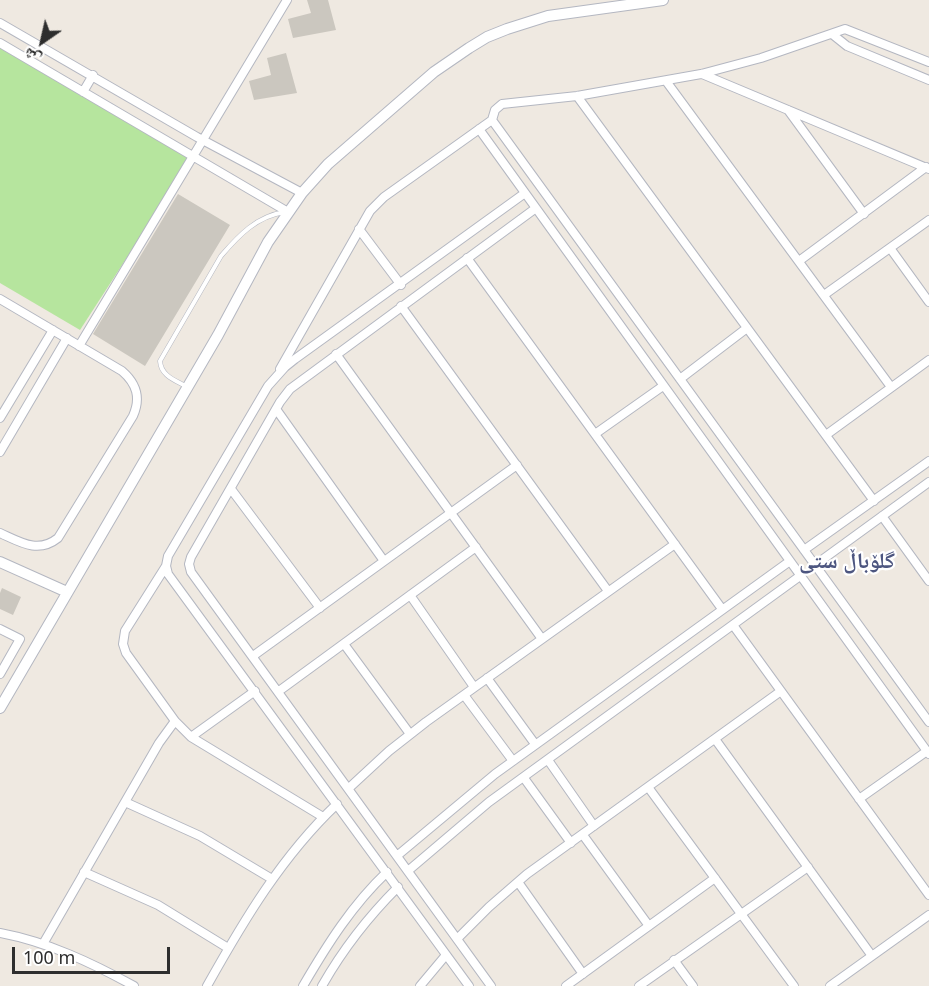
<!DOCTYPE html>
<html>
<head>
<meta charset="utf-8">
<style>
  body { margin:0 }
  #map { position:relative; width:929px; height:986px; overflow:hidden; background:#efe9e1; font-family:"Noto Sans","Noto Naskh Arabic",sans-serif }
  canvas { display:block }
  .north { position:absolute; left:12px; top:12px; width:60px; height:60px; -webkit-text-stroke:4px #fff; paint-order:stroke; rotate:214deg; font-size:16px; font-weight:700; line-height:24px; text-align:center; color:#2e2e2e }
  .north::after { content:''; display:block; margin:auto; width:21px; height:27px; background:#2e2e2e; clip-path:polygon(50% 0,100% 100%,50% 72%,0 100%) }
  .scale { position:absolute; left:12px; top:947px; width:158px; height:27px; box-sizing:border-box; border:3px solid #2e2e2e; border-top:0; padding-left:8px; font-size:18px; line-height:21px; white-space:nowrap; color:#2e2e2e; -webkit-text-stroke:4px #fff; paint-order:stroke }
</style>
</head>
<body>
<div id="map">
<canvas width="929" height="986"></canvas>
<div class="north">ش</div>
<div class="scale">100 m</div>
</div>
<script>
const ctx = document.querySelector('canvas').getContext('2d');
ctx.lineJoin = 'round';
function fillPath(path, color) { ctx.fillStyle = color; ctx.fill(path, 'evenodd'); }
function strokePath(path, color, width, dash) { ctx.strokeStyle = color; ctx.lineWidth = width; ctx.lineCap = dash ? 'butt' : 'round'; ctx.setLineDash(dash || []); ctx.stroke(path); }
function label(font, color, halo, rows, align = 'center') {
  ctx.font = font + ' "Noto Sans","Noto Naskh Arabic",sans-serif'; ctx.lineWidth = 4.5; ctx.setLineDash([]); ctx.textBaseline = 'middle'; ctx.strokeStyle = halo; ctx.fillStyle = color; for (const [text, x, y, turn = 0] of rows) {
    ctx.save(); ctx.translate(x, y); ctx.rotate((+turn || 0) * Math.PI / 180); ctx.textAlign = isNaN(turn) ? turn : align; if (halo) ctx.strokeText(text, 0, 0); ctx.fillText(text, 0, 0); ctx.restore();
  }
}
const green = new Path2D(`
  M0,44L192,157L80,330L0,283Z`);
const building = new Path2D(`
  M307,0H328L336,30L293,38L288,19L311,13Z
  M286,53L297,93L254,100L249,81L271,75L267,58Z
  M178,194L230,225L145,366L93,334Z
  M2,588L21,597L13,615L0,609V593Z`);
const service = new Path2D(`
  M187,387C175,380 161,376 160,361L221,256C239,235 257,216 285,212`);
const minor = new Path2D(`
  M0,23L197,137L302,193
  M832,34L847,46L929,80
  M0,43L288,212
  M702,74L929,169
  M666,81L891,387
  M83,92L93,75
  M577,96L874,501
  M788,110L864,214
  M492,120L929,722
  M479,129L929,754
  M359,229L401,285
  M890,248L929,302
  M467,258L722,609
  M799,261L926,167
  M824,295L929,220
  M0,299L122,371C137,384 141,398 133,416L58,538C38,554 20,542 0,533
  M401,306L608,591
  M79,346L287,0
  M336,354L542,639
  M280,369L370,211L384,197L492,120L495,110L502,104L577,96L701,74L761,58L845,29L929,62
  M680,379L747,328
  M276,409L384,561
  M0,418L53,330
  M595,434L663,386
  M826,435L929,360
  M0,452L67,338
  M231,489L320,608
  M882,516L929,581
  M804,550L929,461
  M815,565L929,482
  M166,566L125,631L123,644L126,653L175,721L191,737L323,817
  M410,595L474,687
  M733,625L929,895
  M0,629L20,639L0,674
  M344,644L410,734
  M253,656L517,465
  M487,678L535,744
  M279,691L476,547
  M464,695L513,761
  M191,737L255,691
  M715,739L872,956
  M548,760L594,826
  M524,778L571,843
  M648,787L794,986
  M349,788L389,751L426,722L675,544
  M859,799L927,751
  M125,802L200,836L272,879
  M583,835L649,926
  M398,855L495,774L790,561
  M409,870L489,802L800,576
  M84,872L158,905L228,948
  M518,882L583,974
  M0,933C48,942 92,963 134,986
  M458,938L489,907L527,874L781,691
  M43,944L159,743L175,721
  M674,960L693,986
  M207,986C244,920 282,856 337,804
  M303,986C327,945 352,905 387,872
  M322,986C343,949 368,917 398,887
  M420,986L446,955
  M469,986L168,574L166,566L168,556L268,386L285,367L295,359L525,193
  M491,986L191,572L189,564L191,557L280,402L290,389L536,208
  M566,986L715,878
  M639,986L808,867
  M830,986L929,915`);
const tertiary = new Path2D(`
  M0,562L67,592
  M0,708L218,335L268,242L302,193L328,164L434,72L469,48L487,37L507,29L548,16L663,0`);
const neighbourhoodNames = [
  ["گلۆباڵ ستی",847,562]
];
fillPath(green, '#b6e59e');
fillPath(building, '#cbc7bf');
strokePath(service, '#b4b7c1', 5);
strokePath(minor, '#b4b7c1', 10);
strokePath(tertiary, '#b4b7c1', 12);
strokePath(service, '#fff', 4);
strokePath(minor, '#fff', 8);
strokePath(tertiary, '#fff', 10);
label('bold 22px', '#4d5680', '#fff', neighbourhoodNames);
</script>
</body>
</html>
